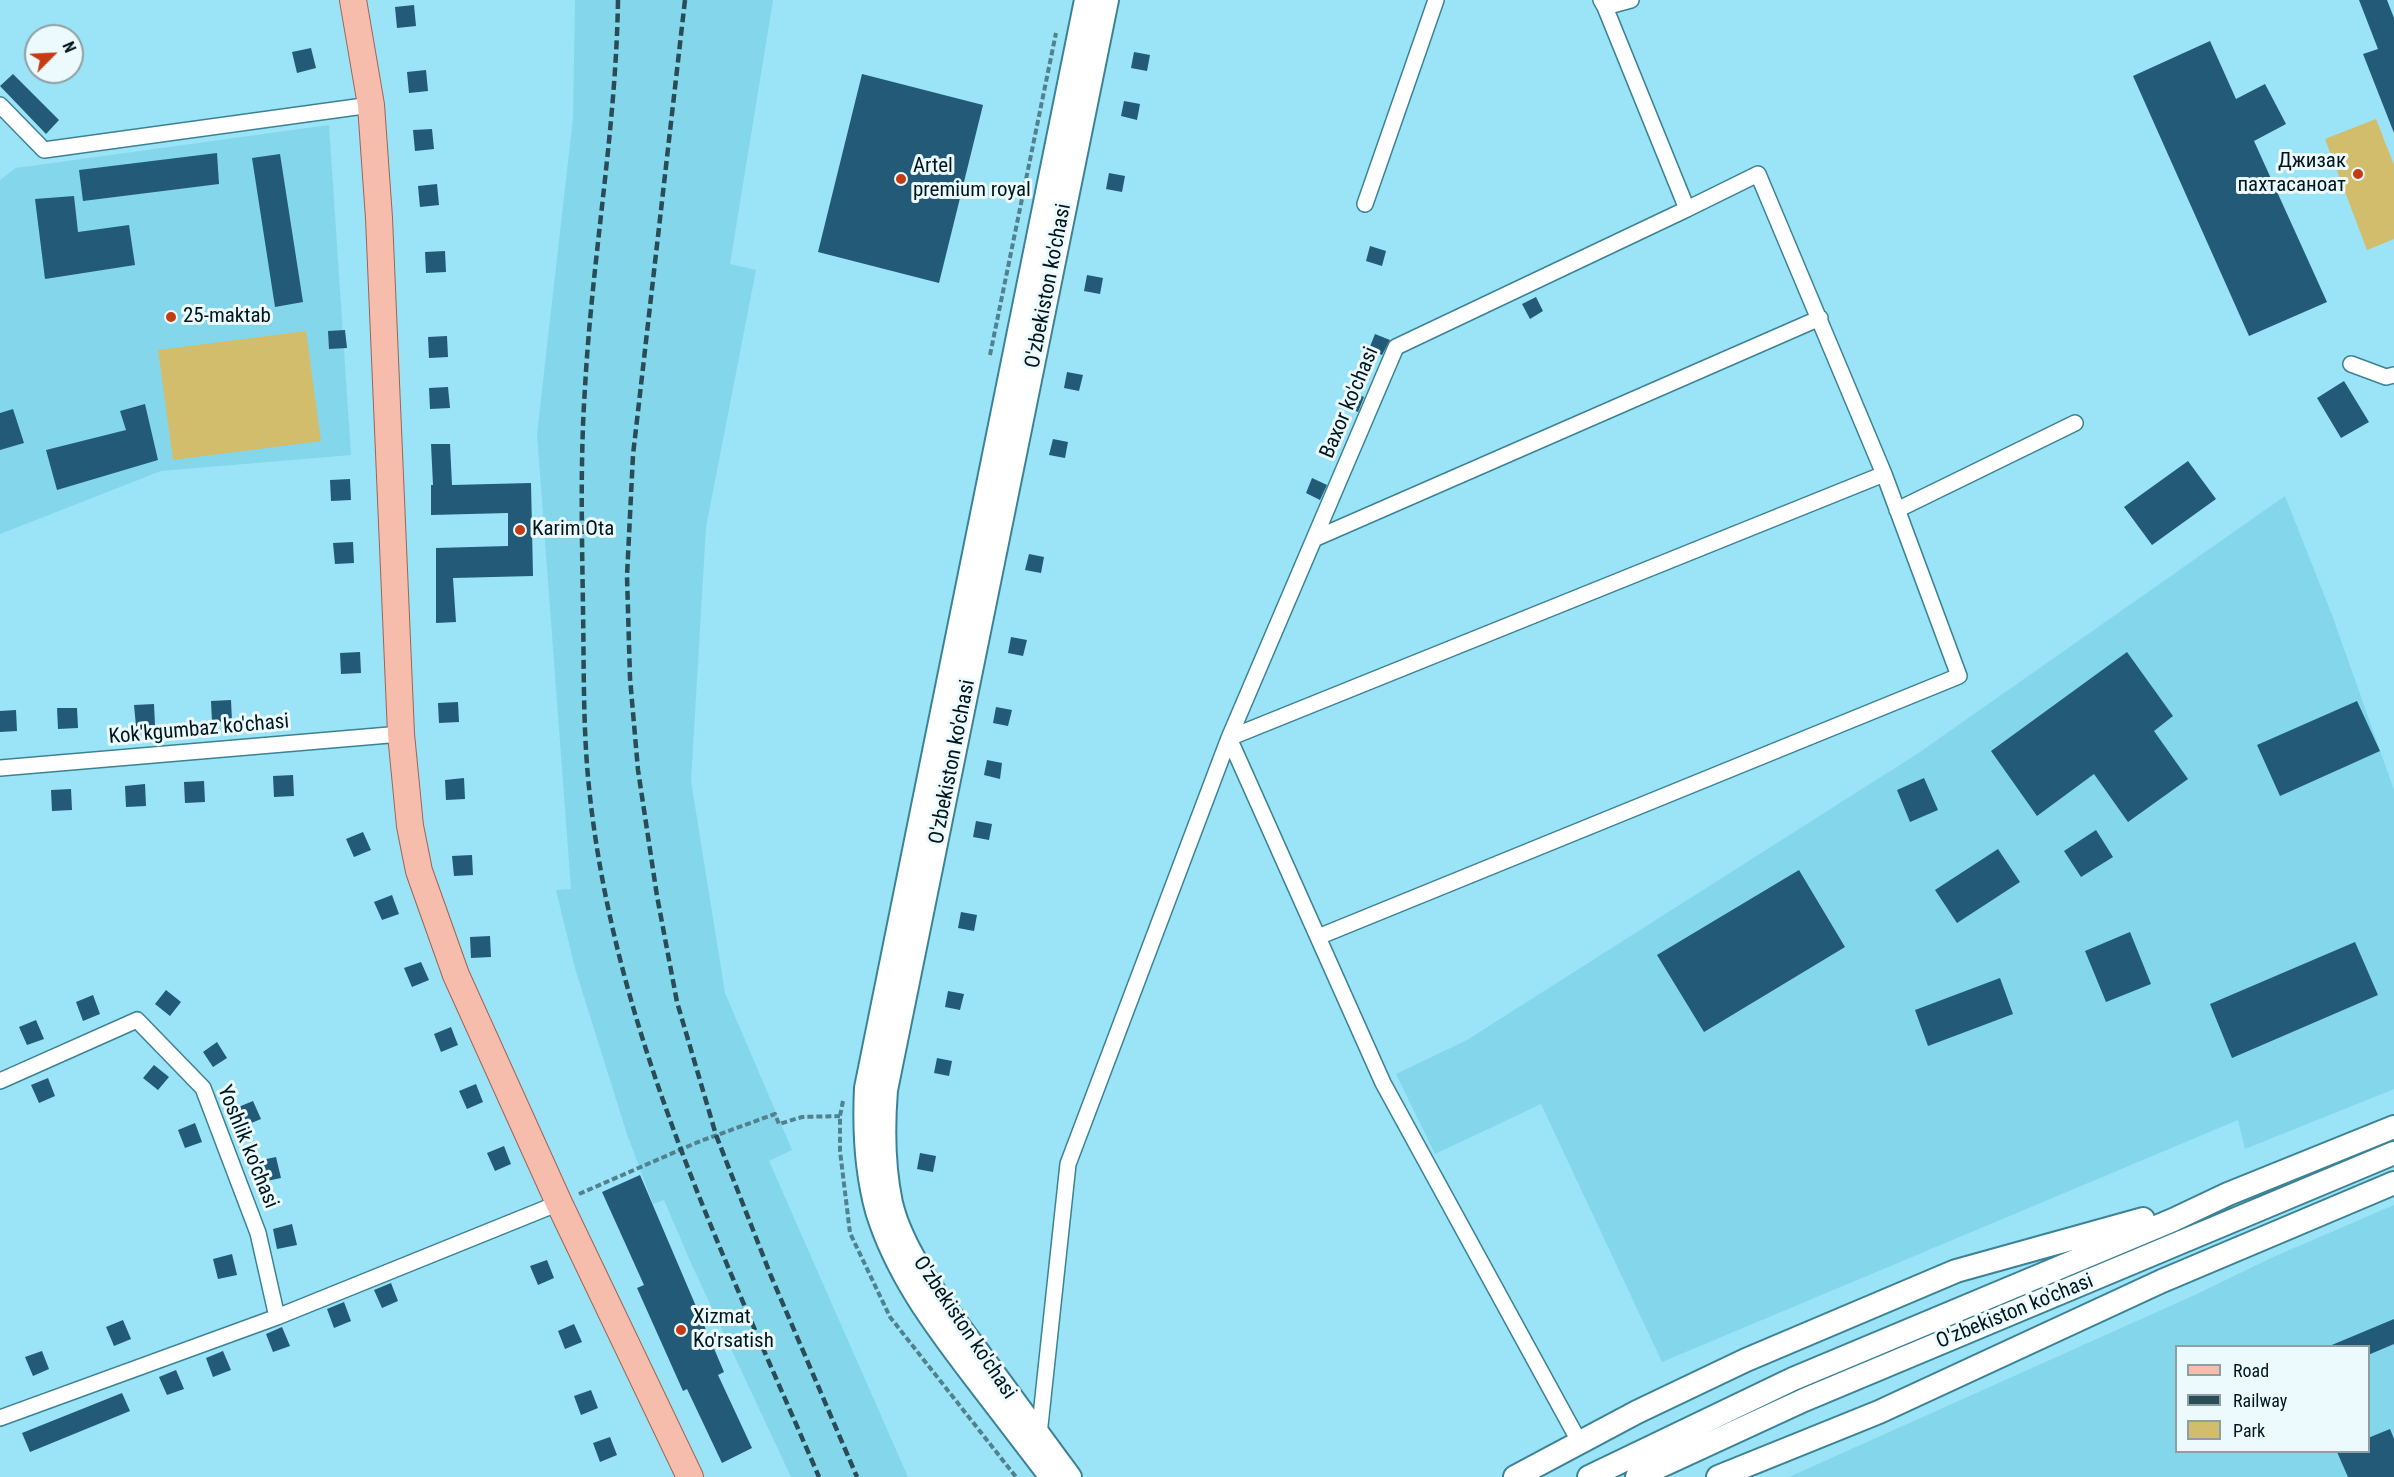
<!DOCTYPE html>
<html>
<head>
<meta charset="utf-8">
<style>
  body { margin:0 }
  #map { position:relative; width:2394px; height:1477px; overflow:hidden; background:#9be3f6; font-family:"Roboto Condensed",sans-serif }
  canvas { display:block }
  .legend { position:absolute; left:2175px; top:1345px; width:195px; height:108px; box-sizing:border-box; background:#ecfafe; border:2px solid #8e9fa4; margin:0; padding:8px 10px; list-style:none; font-size:18px; color:#00161d }
  .legend li { display:flex; align-items:center; gap:12px; height:30px }
  .legend b { width:30px; border:2px solid #8e9fa4 }
  .north { position:absolute; left:24px; top:24px; width:60px; height:60px; box-sizing:border-box; background:#ecfafe; border:2px solid #8e9fa4; border-radius:50%; rotate:66deg; font-size:16px; font-weight:700; line-height:24px; text-align:center; color:#00161d }
  .north::after { content:''; display:block; margin:auto; width:21px; height:27px; background:#c53c14; clip-path:polygon(50% 0,100% 100%,50% 72%,0 100%) }
</style>
</head>
<body>
<div id="map">
<canvas width="2394" height="1477"></canvas>
<ul class="legend">
<li><b style="height:8px;background:#f6bcac"></b>Road</li>
<li><b style="height:8px;background:#294c56"></b>Railway</li>
<li><b style="height:16px;background:#d1bd6c"></b>Park</li>
</ul>
<div class="north">N</div>
</div>
<script>
const ctx = document.querySelector('canvas').getContext('2d');
ctx.lineJoin = 'round';
function fillPath(path, color) { ctx.fillStyle = color; ctx.fill(path, 'evenodd'); }
function strokePath(path, color, width, dash) { ctx.strokeStyle = color; ctx.lineWidth = width; ctx.lineCap = dash ? 'butt' : 'round'; ctx.setLineDash(dash || []); ctx.stroke(path); }
function label(font, color, halo, rows, align = 'center') {
  ctx.font = font + ' "Roboto Condensed",sans-serif'; ctx.lineWidth = 6; ctx.setLineDash([]); ctx.textBaseline = 'middle'; ctx.strokeStyle = halo; ctx.fillStyle = color; for (const [text, x, y, turn = 0] of rows) {
    ctx.save(); ctx.translate(x, y); ctx.rotate((+turn || 0) * Math.PI / 180); ctx.textAlign = isNaN(turn) ? turn : align; if (halo) ctx.strokeText(text, 0, 0); ctx.fillText(text, 0, 0); ctx.restore();
  }
}
const built = new Path2D(`
  M575,0H773L730,264L756,270L706,527L691,781L725,993L792,1150L769,1161L908,1477H791L691,1263L664,1200L653,1204L627,1134L605,1064L575,968L556,890L571,889L537,434L573,118Z
  M329,125L351,455L161,471L0,534V180L16,168Z
  M2285,496L2332,615L2394,790V1089L2245,1149L2238,1120L1662,1362L1541,1104L1435,1154L1396,1074L1467,1040L1917,754Z
  M2394,1205V1477H1789L2197,1294L2271,1258ZM2176,1346H2368V1452H2176Z`);
const green = new Path2D(`
  M2376,119L2394,165V239L2367,250L2325,139Z
  M306,331L321,441L173,460L158,350Z`);
const building = new Path2D(`
  M2359,0H2387L2394,18V133L2363,54L2378,49Z
  M414,5L416,26L397,28L395,7Z
  M2210,41L2236,99L2265,84L2286,124L2254,141L2327,302L2249,336L2133,76Z
  M311,48L316,68L297,73L292,52Z
  M1134,52L1150,55L1147,71L1131,68Z
  M426,70L428,91L409,93L407,72Z
  M13,74L59,120L46,134L0,86Z
  M862,74L983,105L939,283L818,252Z
  M1124,101L1140,104L1137,120L1121,116Z
  M432,129L434,149L415,151L413,130Z
  M217,153L219,184L83,201L79,170Z
  M280,154L303,302L275,307L252,158Z
  M1109,173L1125,176L1122,192L1106,189Z
  M437,184L439,205L420,207L418,186Z
  M74,196L78,232L129,225L135,265L45,279L35,199Z
  M1370,246L1386,251L1382,266L1366,261Z
  M445,251L446,272L426,273L425,252Z
  M1087,275L1103,278L1100,294L1084,291Z
  M1536,297L1543,311L1530,319L1522,304Z
  M345,330L347,348L329,349L328,331Z
  M1375,334L1390,340L1382,355L1369,349Z
  M447,336L448,357L429,358L428,337Z
  M1067,372L1083,375L1079,391L1064,388Z
  M2344,381L2369,422L2341,438L2317,398Z
  M448,387L450,408L430,409L429,388Z
  M1351,391L1364,397L1358,412L1344,406Z
  M145,404L158,460L57,490L46,450L126,430L120,411Z
  M13,409L24,443L0,450V413Z
  M1053,439L1068,442L1065,458L1049,455Z
  M431,444H450L452,485L531,483L533,576L453,578L456,622L436,623V548L508,546V513L431,515V485H433Z
  M2188,461L2216,499L2152,545L2124,507Z
  M1312,478L1327,485L1320,500L1306,493Z
  M350,479L351,500L331,501L330,480Z
  M353,542L354,563L335,564L333,543Z
  M1029,554L1044,557L1041,573L1025,570Z
  M1011,637L1027,640L1023,656L1008,653Z
  M360,652L361,673L341,674L340,653Z
  M2127,652L2173,716L2154,731L2188,779L2128,822L2094,774L2037,816L1991,751Z
  M231,700L232,721L212,722L211,701Z
  M2357,701L2380,751L2280,796L2257,745Z
  M458,702L459,722L439,723L438,703Z
  M154,704L155,725L136,726L134,705Z
  M996,707L1012,710L1008,726L993,723Z
  M57,708H77L78,728L58,729Z
  M16,710L17,731L0,732V711Z
  M987,760L1002,763L1000,779L984,775Z
  M293,775L294,796L274,797L273,776Z
  M464,778L465,799L446,800L445,780Z
  M1924,778L1938,810L1910,822L1897,790Z
  M204,781L205,802L185,803L184,782Z
  M145,784L146,806L126,807L125,786Z
  M71,789L72,810L52,811L51,790Z
  M976,821L992,824L989,840L973,837Z
  M2096,830L2113,857L2081,877L2064,851Z
  M363,832L371,850L354,857L346,839Z
  M1998,849L2020,882L1957,923L1935,890Z
  M472,855L473,875L454,876L452,856Z
  M1799,870L1845,947L1704,1032L1657,955Z
  M392,895L399,914L382,920L374,902Z
  M961,912L977,915L974,931L958,928Z
  M2130,932L2151,984L2106,1002L2085,951Z
  M490,936L491,957L471,958L470,937Z
  M2355,942L2378,995L2232,1058L2210,1004Z
  M421,962L429,980L412,987L404,968Z
  M2000,978L2013,1014L1928,1046L1915,1010Z
  M166,990L181,1002L170,1016L155,1004Z
  M948,991L964,994L960,1010L945,1007Z
  M93,995L100,1014L83,1021L76,1002Z
  M36,1020L44,1039L27,1045L19,1027Z
  M451,1027L458,1045L441,1052L434,1034Z
  M217,1042L227,1058L213,1067L203,1052Z
  M937,1058L952,1061L949,1076L934,1073Z
  M154,1065L169,1077L158,1090L143,1078Z
  M48,1078L55,1096L39,1103L31,1085Z
  M476,1084L483,1102L467,1109L459,1091Z
  M253,1101L261,1119L244,1126L236,1108Z
  M195,1123L202,1142L185,1148L178,1130Z
  M504,1146L511,1164L495,1171L487,1153Z
  M920,1153L936,1156L933,1172L917,1169Z
  M276,1157L281,1178L262,1182L257,1161Z
  M640,1175L724,1372L718,1375L752,1448L722,1463L687,1389L683,1391L637,1288L644,1285L602,1192Z
  M292,1224L297,1245L277,1249L273,1229Z
  M232,1254L237,1275L218,1279L213,1259Z
  M547,1260L554,1278L538,1285L530,1266Z
  M391,1283L398,1301L382,1308L374,1290Z
  M344,1302L351,1321L334,1328L327,1309Z
  M2394,1319V1344L2368,1355V1347H2327Z
  M123,1320L131,1339L114,1346L106,1327Z
  M574,1324L582,1342L565,1349L558,1331Z
  M282,1327L290,1346L273,1352L266,1334Z
  M42,1351L49,1369L33,1376L25,1357Z
  M223,1351L231,1370L213,1377L206,1358Z
  M176,1370L184,1389L167,1395L159,1377Z
  M591,1390L598,1408L581,1415L574,1396Z
  M122,1393L130,1411L30,1452L22,1433Z
  M2390,1429L2394,1439V1477H2348L2337,1452H2368V1438Z
  M610,1437L617,1455L600,1462L593,1443Z`);
const path = new Path2D(`
  M990,355L1056,33
  M843,1101L840,1116V1151L850,1233L890,1317L1016,1477
  M579,1194L698,1142L775,1114L779,1124L802,1117L840,1116`);
const street = new Path2D(`
  M1601,0L1605,7L1631,0
  M1605,7L1687,209L1758,174L1884,474
  M0,105L44,150L371,105
  M1365,204L1436,0
  M2351,364L2386,377L2394,375
  M1897,510L2075,423
  M1314,539L1820,318
  M0,768L401,734
  M0,1081L137,1020L203,1088L258,1233L277,1317L0,1418
  M277,1317L559,1203
  M1039,1435L1068,1164L1229,738L1884,474L1959,676L1318,937
  M1580,1443L1383,1083L1229,738L1396,347L1687,209`);
const secondary = new Path2D(`
  M1051,1477C1025,1443 999,1409 973,1375C934,1324 896,1273 877,1211C866,1171 864,1129 866,1088L1086,0
  M1070,1477C1040,1437 1011,1396 981,1356C950,1314 903,1255 891,1203C883,1165 883,1128 886,1090L1107,0
  M1515,1477L1637,1412L1746,1360L1956,1271L2143,1219
  M1589,1477L1793,1379L2173,1220L2228,1194L2394,1127
  M1637,1477L1804,1400L2394,1153
  M1718,1477L1879,1412L2162,1281L2394,1183`);
const primary = new Path2D(`
  M353,0L371,105L379,218L401,734L410,826L419,871L456,975L559,1203L690,1477`);
const rail = new Path2D(`
  M618,0C616,130 592,258 585,388C580,461 582,536 583,609C584,665 583,722 588,777C611,1026 722,1251 819,1477
  M685,0L633,455L627,576L630,678L638,770L657,896L677,1002L716,1135L771,1276L857,1477`);
const markers = [
  [2358,174,6,"#c53c14"],
  [901,179,6,"#c53c14"],
  [171,317,6,"#c53c14"],
  [520,530,6,"#c53c14"],
  [681,1330,6,"#c53c14"]
];
const poiNames = [
  ["Джизак",2346,162,"right"],
  ["пахтасаноат",2346,186,"right"],
  ["Artel",913,167],
  ["premium royal",913,191],
  ["25-maktab",183,317],
  ["Karim Ota",532,530],
  ["Xizmat",693,1318],
  ["Ko'rsatish",693,1342]
];
const streetNames = [
  ["O'zbekiston ko'chasi",1049,286,-79],
  ["Baxor ko'chasi",1350,403,-67],
  ["Kok'kgumbaz ko'chasi",199,730,-5],
  ["O'zbekiston ko'chasi",953,762,-79],
  ["Yoshlik ko'chasi",247,1147,68],
  ["O'zbekiston ko'chasi",2015,1312,-22],
  ["O'zbekiston ko'chasi",964,1328,56]
];
fillPath(built, '#84d6eb');
fillPath(green, '#d1bd6c');
fillPath(building, '#225a78');
strokePath(street, '#3b8394', 18);
strokePath(secondary, '#3b8394', 26);
strokePath(primary, '#9c6556', 28);
strokePath(path, '#51818e', 4, [6, 3]);
strokePath(street, '#fff', 15);
strokePath(secondary, '#fff', 22);
strokePath(primary, '#f6bcac', 26);
strokePath(rail, '#294c56', 4.5, [9, 4.5]);
for (const [x, y, r, color] of markers) { const dot = new Path2D(); dot.arc(x, y, r, 0, 2 * Math.PI); ctx.fillStyle = color; ctx.fill(dot); strokePath(dot, '#ecfafe', 2); }
label('21px', '#00161d', '#ecfafe', poiNames, 'left');
label('21px', '#00161d', '#ecfafe', streetNames);
</script>
</body>
</html>
